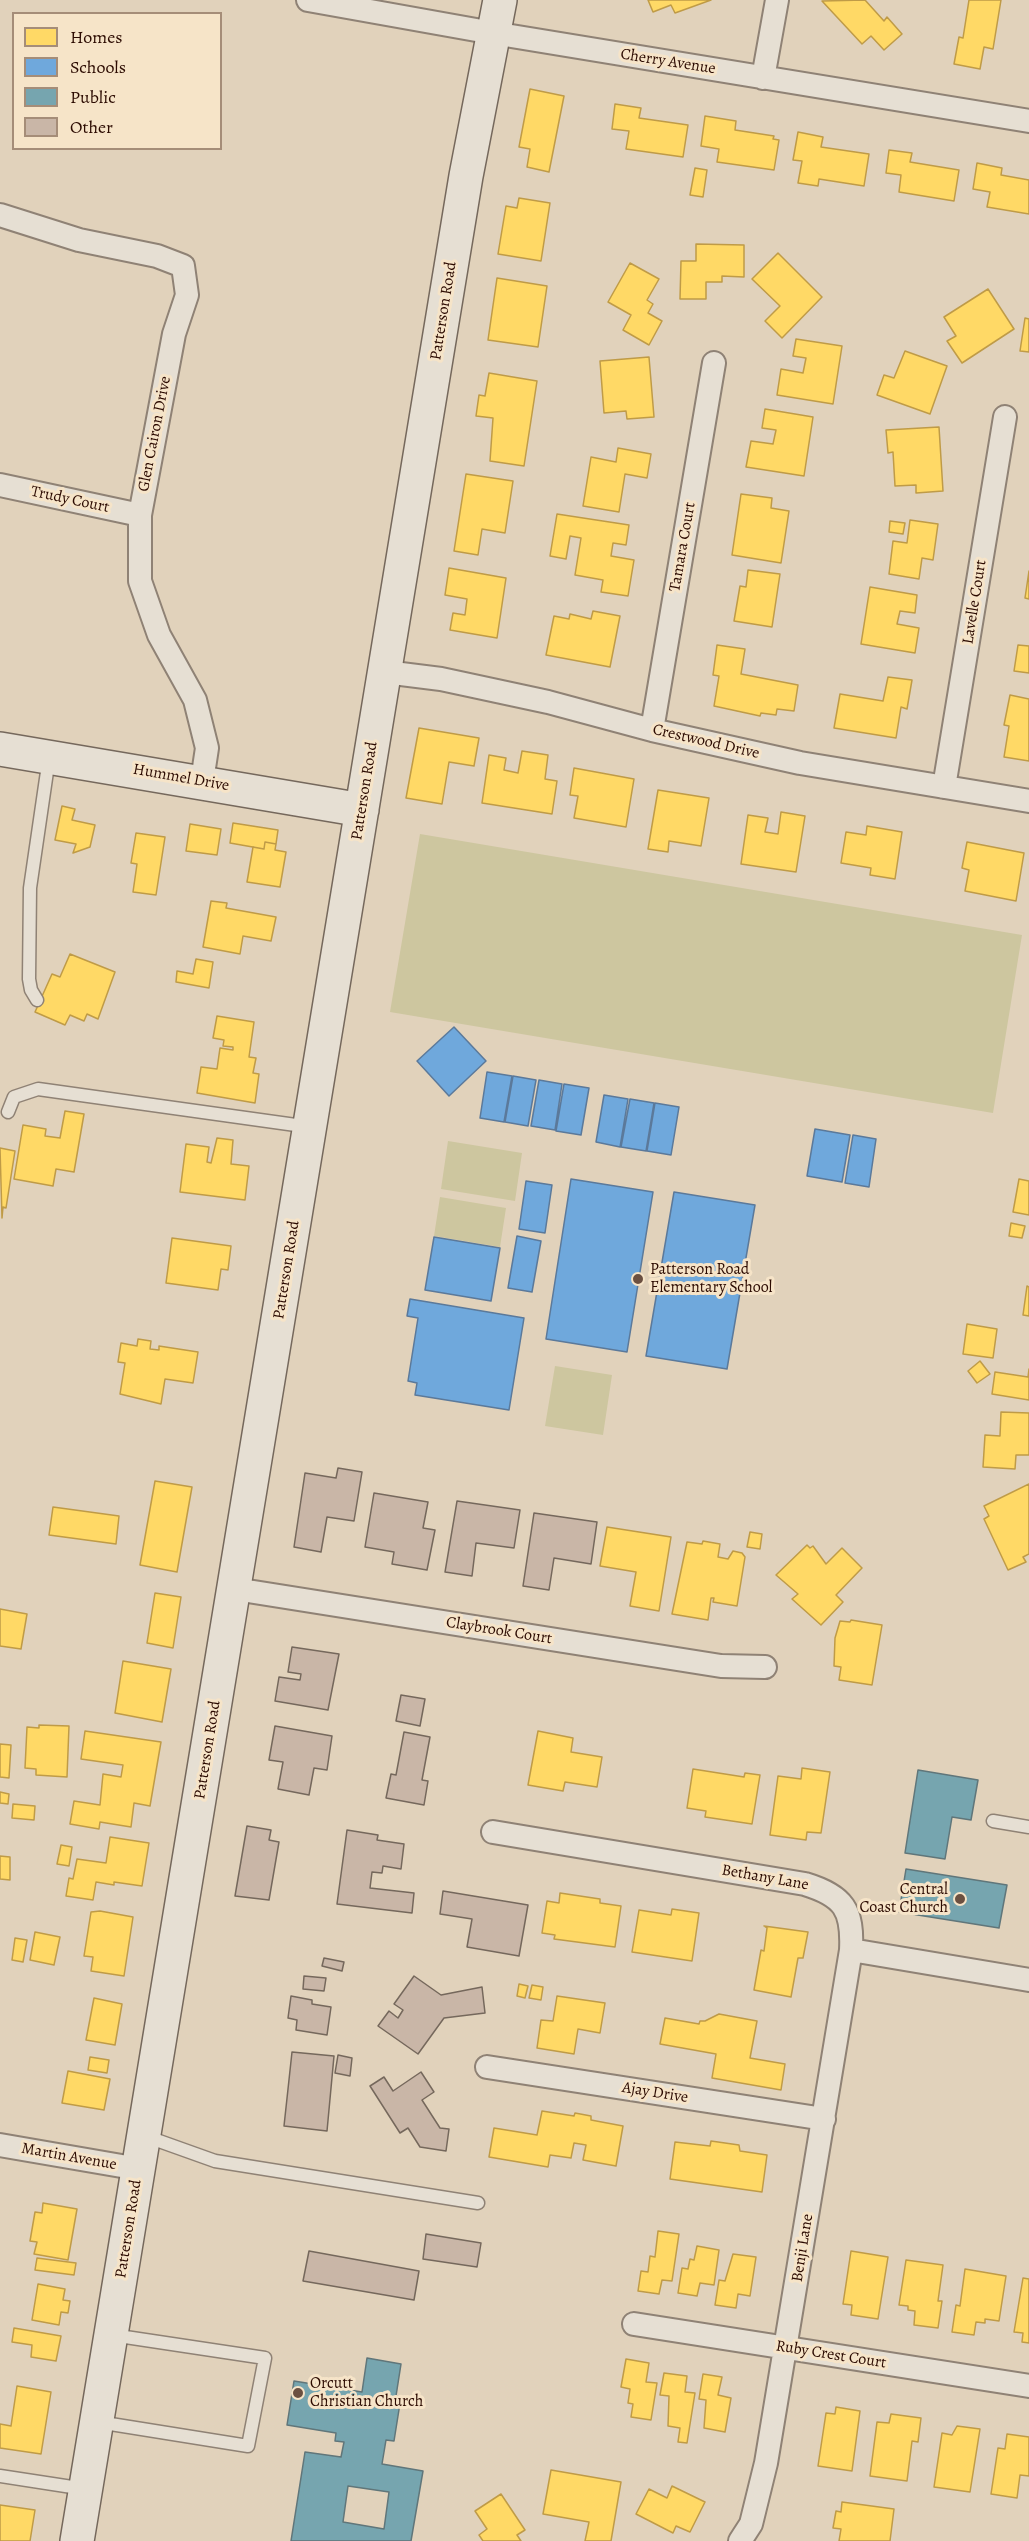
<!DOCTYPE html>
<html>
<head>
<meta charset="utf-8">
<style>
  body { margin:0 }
  #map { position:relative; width:1029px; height:2541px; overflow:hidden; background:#e1d2bb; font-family:Alegreya,serif }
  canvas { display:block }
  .legend { position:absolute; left:12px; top:12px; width:210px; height:138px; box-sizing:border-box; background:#f6e4c8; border:2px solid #a58d78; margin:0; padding:8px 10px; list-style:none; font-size:18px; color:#2b0a00 }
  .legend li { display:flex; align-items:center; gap:12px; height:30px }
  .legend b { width:30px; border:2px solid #a58d78 }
</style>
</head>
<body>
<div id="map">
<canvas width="1029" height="2541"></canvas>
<ul class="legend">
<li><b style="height:16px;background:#ffd966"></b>Homes</li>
<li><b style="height:16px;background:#6fa8dc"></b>Schools</li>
<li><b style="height:16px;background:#76a5af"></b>Public</li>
<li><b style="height:16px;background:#c9b6a7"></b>Other</li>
</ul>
</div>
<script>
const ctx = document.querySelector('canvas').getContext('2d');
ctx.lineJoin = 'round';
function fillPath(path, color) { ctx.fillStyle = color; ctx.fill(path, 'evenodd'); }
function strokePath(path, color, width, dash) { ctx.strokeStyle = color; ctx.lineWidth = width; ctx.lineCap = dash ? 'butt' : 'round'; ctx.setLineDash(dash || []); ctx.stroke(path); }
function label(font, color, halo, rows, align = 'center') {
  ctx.font = font + ' Alegreya,serif'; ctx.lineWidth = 6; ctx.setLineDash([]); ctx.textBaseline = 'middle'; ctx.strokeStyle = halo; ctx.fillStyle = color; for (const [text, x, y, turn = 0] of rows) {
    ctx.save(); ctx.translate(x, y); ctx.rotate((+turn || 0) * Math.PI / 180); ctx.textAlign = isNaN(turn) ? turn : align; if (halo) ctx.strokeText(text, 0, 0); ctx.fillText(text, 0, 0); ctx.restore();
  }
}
const green = new Path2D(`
  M420,834L1022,935L993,1113L390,1012Z
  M448,1141L522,1153L515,1201L441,1189Z
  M440,1197L506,1208L500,1247L434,1236Z
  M555,1366L612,1375L603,1435L545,1426Z`);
const homes = new Path2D(`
  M648,0H711L675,13L671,5L653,12Z
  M865,0L884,21L887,17L902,34L884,50L871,36L862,44L822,1Z
  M969,0H1001L993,49L984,47L980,69L954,64L959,37L963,38Z
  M530,89L564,96L549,172L527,167L530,149L519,147Z
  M615,104L641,108L639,118L688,125L683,157L626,149L629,131L612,129Z
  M705,116L736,121L735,130L774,136L773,139L779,140L774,170L717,162L719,149L701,146Z
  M798,132L823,137L821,147L869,154L864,186L819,179L818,186L798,183L802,161L793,160Z
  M889,150L912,153L910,162L959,170L954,201L899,192L901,175L886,173Z
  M977,163L1002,168L1001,175L1029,180V214L987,207L990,192L973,189Z
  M695,168L707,170L703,197L690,195Z
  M519,198L550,203L541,261L498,254L506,206L517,208Z
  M696,244L744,245V277L722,276V282H706V299H680L681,261H696Z
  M778,253L822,297L782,338L765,321L780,306L752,279Z
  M630,263L659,279L647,300L653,304L648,313L662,321L649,345L623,330L631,315L608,302Z
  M497,278L547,286L538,347L488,340Z
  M988,289L1014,329L962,363L947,341L956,336L944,317Z
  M1025,318L1029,319V352L1020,351Z
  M796,339L842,346L833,404L777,395L781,369L803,373L806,358L793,356Z
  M905,351L947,366L930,414L877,395L884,375L894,378Z
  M649,357L654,417L627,419L626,411L604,413L600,361Z
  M489,373L537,381L524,466L490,461L493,418L476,416L479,395L485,396Z
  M765,409L813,417L804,476L746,467L751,441L773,444L776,430L762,428Z
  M939,427L943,491L916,493V485L895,486L893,452L888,453L886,430Z
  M618,448L651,454L647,478L625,474L619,512L583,506L591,457L616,462Z
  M466,474L513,481L505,533L482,529L478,555L454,551Z
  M741,494L772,498L771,508L789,511L781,563L732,555Z
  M557,514L629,525L626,545L613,543L611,556L634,560L628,596L601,592L603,580L575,575L581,538L570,536L566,559L550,556Z
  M910,520L938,524L933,560L922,558L919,579L889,574L893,541L907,543Z
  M890,521L905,523L903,534L889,532Z
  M449,568L506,578L497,638L450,630L453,613L465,615L467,599L445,595Z
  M748,570L780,574L772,627L734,621L740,586L746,587Z
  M1029,571V599L1025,598Z
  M870,587L917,595L915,613L900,611L897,624L919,628L915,653L861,644Z
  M593,611L620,616L610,667L546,655L554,616L569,619L570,614L591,619Z
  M717,645L745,649L741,674L798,685L794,711L777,709L776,715L761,713L760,716L714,706L719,676L713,675Z
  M1018,645L1029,646V673L1014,671Z
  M888,677L912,680L907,709L901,707L896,738L834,728L840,694L883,701Z
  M1010,695L1029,699V761L1004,757L1009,726L1004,725Z
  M419,728L479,738L474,766L449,762L442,804L406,798Z
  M522,751L548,755L545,779L557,781L552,814L482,803L489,755L506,758L504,770L518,773Z
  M574,768L634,779L626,827L574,818L578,796L570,795Z
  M658,790L709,798L701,846L669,841L668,852L648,849Z
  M62,806L75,809L72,820L95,825L90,847L73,853L76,844L55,840Z
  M781,812L805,816L796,872L741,864L748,815L768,818L765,832L778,834Z
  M233,823L278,830L276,844L265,842L264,849L230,843Z
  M190,824L221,829L217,855L186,851Z
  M867,826L902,832L895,879L870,875L871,868L841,863L846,832L866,835Z
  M136,833L165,837L156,895L133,892L137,864L131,863Z
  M265,842L276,844L275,850L286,852L280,887L247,882L253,847L264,849Z
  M967,842L1024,853L1016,901L965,891L969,870L962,868Z
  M211,901L227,903L226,908L276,917L271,941L243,936L240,954L203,947Z
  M70,954L115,972L98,1019L87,1014L84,1021L70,1015L65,1025L35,1012L52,974L60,977Z
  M196,959L213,962L209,988L176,982L177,971L193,974Z
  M217,1016L254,1022L249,1057L256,1058L253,1073L259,1074L255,1103L197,1093L201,1067L217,1069L220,1048L233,1050V1047L223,1046L224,1040L213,1038Z
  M65,1111L84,1114L74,1172L56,1169L53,1186L14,1179L23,1125L46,1129L45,1136L60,1138Z
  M217,1138L233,1140L231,1164L249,1166L245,1200L180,1192L186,1144L209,1147L207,1162L211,1163Z
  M0,1148L15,1151L6,1208L3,1207L2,1218Z
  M1019,1179L1029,1181V1215L1013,1212Z
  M1011,1223L1025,1226L1022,1238L1009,1236Z
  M172,1238L231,1246L228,1270L221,1269L218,1290L166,1283Z
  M1027,1286L1029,1287V1316L1023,1315Z
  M967,1324L997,1329L993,1358L963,1354Z
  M138,1339L151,1341L150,1349L159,1350V1346L198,1352L193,1383L165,1379L161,1404L120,1394L125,1363L118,1362L121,1343L137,1346Z
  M980,1361L990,1374L977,1383L968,1371Z
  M1029,1369V1400L992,1394L995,1372L1028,1377Z
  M1001,1412L1029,1413V1455H1016L1015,1469L983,1467L985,1435L1000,1436Z
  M155,1481L192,1487L177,1572L140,1565Z
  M1029,1484V1554L1023,1557L1026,1562L1008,1570L984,1519L989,1516L984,1506Z
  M53,1507L119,1516L116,1544L49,1535Z
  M607,1527L671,1537L659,1611L630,1606L636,1572L600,1566Z
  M750,1532L762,1534L760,1549L747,1547Z
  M703,1541L720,1544L718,1557L728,1559L733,1551L742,1553L745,1557L737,1606L713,1602L714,1598H711L708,1620L672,1614L687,1542L702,1544Z
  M807,1545L810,1548L813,1546L826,1564L842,1548L862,1568L836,1595L843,1602L821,1625L792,1599L798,1594L776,1575Z
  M155,1593L181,1597L173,1648L147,1643Z
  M0,1609L27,1614L21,1649L0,1646Z
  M851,1620L882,1625L872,1685L839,1680L841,1667L834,1666L835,1638L840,1621L850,1622Z
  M123,1661L171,1669L162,1722L115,1713Z
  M39,1725L69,1726L67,1777L36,1775V1769L25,1768L27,1727L39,1728Z
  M85,1731L161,1742L150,1806L134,1803L131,1827L100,1822L99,1829L70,1824L74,1801L100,1805L103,1774L121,1777L123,1765L81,1759Z
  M538,1731L573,1738L571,1752L602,1757L597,1787L565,1782L563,1791L528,1785Z
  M0,1744L11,1745L9,1778L0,1777Z
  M802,1768L830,1772L821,1833L807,1832L806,1840L770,1835L778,1776L801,1779Z
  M693,1769L744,1777L745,1773L760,1775L752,1824L705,1817L706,1811L687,1808Z
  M0,1792L9,1794L8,1804L0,1803Z
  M13,1804L35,1806L34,1820L12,1818Z
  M110,1837L149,1843L142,1886L114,1882V1885L96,1882L93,1900L66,1896L69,1878L73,1879L77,1859L106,1863Z
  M61,1845L72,1847L69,1866L57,1864Z
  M0,1856L10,1857V1880L0,1879Z
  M560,1893L600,1899V1903L621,1906L615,1947L554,1939L555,1935L542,1933L547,1901L559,1903Z
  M672,1909L699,1913L692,1961L632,1952L639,1910L671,1915Z
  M100,1911L133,1917L124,1976L91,1971L93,1957L84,1956L91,1912Z
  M764,1926L808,1932L803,1958H798L791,1997L754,1990L761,1950L764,1951L767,1928Z
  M35,1932L60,1937L54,1965L30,1960Z
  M15,1938L27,1940L23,1962L12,1960Z
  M519,1984L528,1986L525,1998L517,1996Z
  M532,1985L543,1987L541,2000L529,1998Z
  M557,1996L605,2003L600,2033L578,2029L574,2054L537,2048L541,2020L553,2021Z
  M94,1998L122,2004L115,2045L86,2040Z
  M719,2014L757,2021L750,2058L785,2064L781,2090L712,2078L716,2054L660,2044L665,2018L699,2024L700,2021H705Z
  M90,2057L109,2060L107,2073L88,2070Z
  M68,2071L110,2079L104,2110L62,2103Z
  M542,2111L574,2116L575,2113L591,2116V2120L623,2126L616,2166L583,2160L586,2145L574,2143L571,2158L550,2155L548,2167L489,2157L494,2128L537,2135Z
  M711,2141L739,2145L740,2151L767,2155L762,2192L670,2179L675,2142L710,2146Z
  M43,2203L77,2209L68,2260L34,2254L37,2242L30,2241L35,2212L42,2213Z
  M658,2231L679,2234L672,2281L662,2280L659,2294L638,2291L641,2271L648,2272L650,2256L655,2257Z
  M697,2246L719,2250L714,2285L700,2283L697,2296L678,2293L682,2268L688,2269L690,2259L694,2260Z
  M851,2251L888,2257L878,2319L851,2315L852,2305L843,2304Z
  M733,2254L756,2257L750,2296L738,2294L736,2308L715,2305L719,2280L725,2281Z
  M37,2258L76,2263L74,2275L35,2270Z
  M906,2260L943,2265L938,2301H942L938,2328L914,2325L915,2311L908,2310V2306L899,2305Z
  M965,2269L1006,2276L999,2321L985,2319V2323L976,2322L974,2335L952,2332L956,2305L960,2306Z
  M1023,2278L1029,2279V2343L1022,2342L1023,2333L1014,2332Z
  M38,2284L65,2289L63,2300L70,2301L68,2313L61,2312L59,2325L32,2320Z
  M14,2328L61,2336L56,2361L31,2357L32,2345L12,2342Z
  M626,2359L649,2363L646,2382L657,2383L651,2420L631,2417L633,2404L628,2403L630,2389L621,2387Z
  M664,2373L687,2376L685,2392L695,2393L687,2443L678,2442L680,2428L668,2426L669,2396L660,2395Z
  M703,2374L722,2377L718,2395L731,2398L725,2432L704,2428L706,2400L699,2399Z
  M17,2386L51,2392L41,2454L0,2448V2424L11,2426Z
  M836,2407L860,2411L852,2471L818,2466L826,2413L835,2414Z
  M891,2414L921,2418L918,2442L912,2441L907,2481L870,2476L877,2422L889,2423Z
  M957,2426L980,2429L970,2492L934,2487L942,2433L952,2435Z
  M1007,2434L1029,2437V2476L1020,2475L1017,2498L991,2494L998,2448L1005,2449Z
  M551,2470L621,2482L611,2541H585L589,2522L543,2514Z
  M672,2486L705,2502L690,2532L676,2526L673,2533L636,2514L649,2489L667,2498Z
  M501,2494L525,2530L517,2535L521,2541H483L479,2535L487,2529L475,2511Z
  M842,2502L894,2509L890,2541H839L841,2529L833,2528L836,2511L841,2512Z
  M0,2505L35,2510L30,2541H0Z`);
const schools = new Path2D(`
  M454,1027L486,1061L449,1096L417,1061Z
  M487,1072L512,1076L504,1122L480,1118Z
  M513,1076L536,1080L528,1126L505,1122Z
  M539,1080L562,1084L555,1130L531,1126Z
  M564,1084L589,1088L581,1135L556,1131Z
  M604,1095L628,1099L620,1147L596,1142Z
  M630,1099L654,1103L646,1151L621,1147Z
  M655,1103L679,1107L671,1155L647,1151Z
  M815,1129L850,1135L842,1182L807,1176Z
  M853,1135L876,1139L869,1187L845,1183Z
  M571,1179L653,1192L627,1352L546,1339Z
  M526,1181L552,1185L545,1233L519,1229Z
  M674,1192L755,1205L727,1369L646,1356Z
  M517,1236L541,1241L532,1292L508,1288Z
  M434,1237L500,1248L491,1301L425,1290Z
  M410,1299L524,1318L509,1410L415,1395L417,1383L408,1381L418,1318L407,1316Z`);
const public = new Path2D(`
  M918,1770L978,1780L971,1820L952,1817L945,1859L905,1853Z
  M906,1869L1007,1885L999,1928L899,1912Z
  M367,2358L401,2364L396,2396L401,2397L394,2441L386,2440L382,2464L423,2471L411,2541H291L305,2452L341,2457L344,2442L335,2441L336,2433L287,2425L294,2381L362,2392ZM348,2486L389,2492L384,2529L343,2522Z`);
const building = new Path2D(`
  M338,1468L362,1472L354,1521L327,1517L321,1552L294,1547L305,1473L336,1478Z
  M374,1493L428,1502L423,1528L435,1530L427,1570L392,1564L394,1552L365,1547Z
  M457,1501L520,1510L514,1548L476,1543L472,1576L445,1572Z
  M534,1513L597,1522L591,1564L554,1558L549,1590L523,1586Z
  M292,1647L339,1654L328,1710L275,1701L279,1677L300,1680L301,1674L288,1672Z
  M401,1695L425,1699L420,1726L396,1721Z
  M275,1726L332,1736L327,1770L314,1768L309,1795L278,1789L283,1762L269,1760Z
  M404,1732L430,1737L422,1780L428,1781L424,1805L386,1798L391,1774L396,1775Z
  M247,1826L271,1830L269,1840L279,1842L269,1900L235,1896Z
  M347,1830L378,1835L377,1840L404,1844L401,1869L383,1866L382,1873L372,1872L370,1888L414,1893L412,1913L337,1904Z
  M443,1891L528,1905L519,1956L467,1947L472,1919L440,1914Z
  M324,1958L344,1962L342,1971L322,1966Z
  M304,1976L326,1978L324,1991L303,1989Z
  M414,1976L441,1995L482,1987L485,2013L444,2018L418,2054L378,2026L389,2011L398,2018L403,2010L394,2004Z
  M291,1996L312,2000V2004L331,2007L327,2035L296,2030L297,2020L288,2018Z
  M292,2052L334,2056L327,2131L284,2126Z
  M338,2055L352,2058L350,2076L335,2073Z
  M421,2072L434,2092L422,2100L440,2128L449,2129L446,2151L420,2147L408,2128L400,2133L370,2086L384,2077L393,2091Z
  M426,2234L481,2243L477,2267L423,2259Z
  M309,2251L419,2271L414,2300L303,2281Z`);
const lane = new Path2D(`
  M37,1000L31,990L29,979L30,888L49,758
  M8,1112L14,1097L38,1089L310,1127
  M993,1821L1029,1827
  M145,2136L215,2161L478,2203
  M98,2422L248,2446L265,2358L112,2335
  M0,2476L85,2489`);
const street = new Path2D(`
  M308,0L493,33L1029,121
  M763,78L777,0
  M0,215L79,240L157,256L183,266L187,295L174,334L140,515V581L159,635L195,700L207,748L202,781
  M0,485L140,515
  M385,672L441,679L548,702L652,730L800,763L1029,801
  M652,730L714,363
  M944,787L1005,417
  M235,1589L721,1666L765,1667
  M493,1832L805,1884C844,1896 853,1910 851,1950L766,2463L751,2524L740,2541
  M851,1950L1029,1980
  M487,2067L824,2119
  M0,2145L139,2169
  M634,2324L1029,2386`);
const secondary = new Path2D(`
  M0,749L362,810
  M77,2541L466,176L500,0`);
const markers = [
  [638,1279,6,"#6b5041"],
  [960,1899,6,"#6b5041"],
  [298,2393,6,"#6b5041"]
];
const streetNames = [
  ["Cherry Avenue",668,62,9],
  ["Patterson Road",444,311,-81],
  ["Glen Cairon Drive",155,434,-79],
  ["Trudy Court",70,500,12],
  ["Tamara Court",683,547,-80],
  ["Lavelle Court",975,602,-81],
  ["Crestwood Drive",706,742,13],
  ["Hummel Drive",181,778,10],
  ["Patterson Road",365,791,-81],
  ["Patterson Road",287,1270,-81],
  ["Claybrook Court",499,1631,9],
  ["Patterson Road",208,1750,-81],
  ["Bethany Lane",765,1878,10],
  ["Ajay Drive",655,2093,9],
  ["Martin Avenue",69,2157,10],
  ["Patterson Road",129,2229,-81],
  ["Benji Lane",803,2248,-81],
  ["Ruby Crest Court",831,2355,9]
];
const poiNames = [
  ["Patterson Road",650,1270],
  ["Elementary School",650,1288],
  ["Central",948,1890,"right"],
  ["Coast Church",948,1908,"right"],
  ["Orcutt",310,2384],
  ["Christian Church",310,2402]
];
fillPath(green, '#cdc69f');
fillPath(homes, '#ffd966');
strokePath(homes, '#bf9b47', 1.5);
fillPath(schools, '#6fa8dc');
strokePath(schools, '#5b799a', 1.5);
fillPath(public, '#76a5af');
strokePath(public, '#60767a', 1.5);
fillPath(building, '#c9b6a7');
strokePath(building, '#75685c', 1.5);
strokePath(lane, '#8f8275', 15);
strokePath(street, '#8f8275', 26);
strokePath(secondary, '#75685c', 36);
strokePath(lane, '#e6dfd3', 12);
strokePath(street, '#e6dfd3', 22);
strokePath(secondary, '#e6dfd3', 33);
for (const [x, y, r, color] of markers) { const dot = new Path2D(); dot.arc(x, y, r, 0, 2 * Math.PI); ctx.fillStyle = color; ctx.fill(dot); strokePath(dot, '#f6e4c8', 2); }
label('16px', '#2b0a00', '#f6e4c8', streetNames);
label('16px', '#2b0a00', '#f6e4c8', poiNames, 'left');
</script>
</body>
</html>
